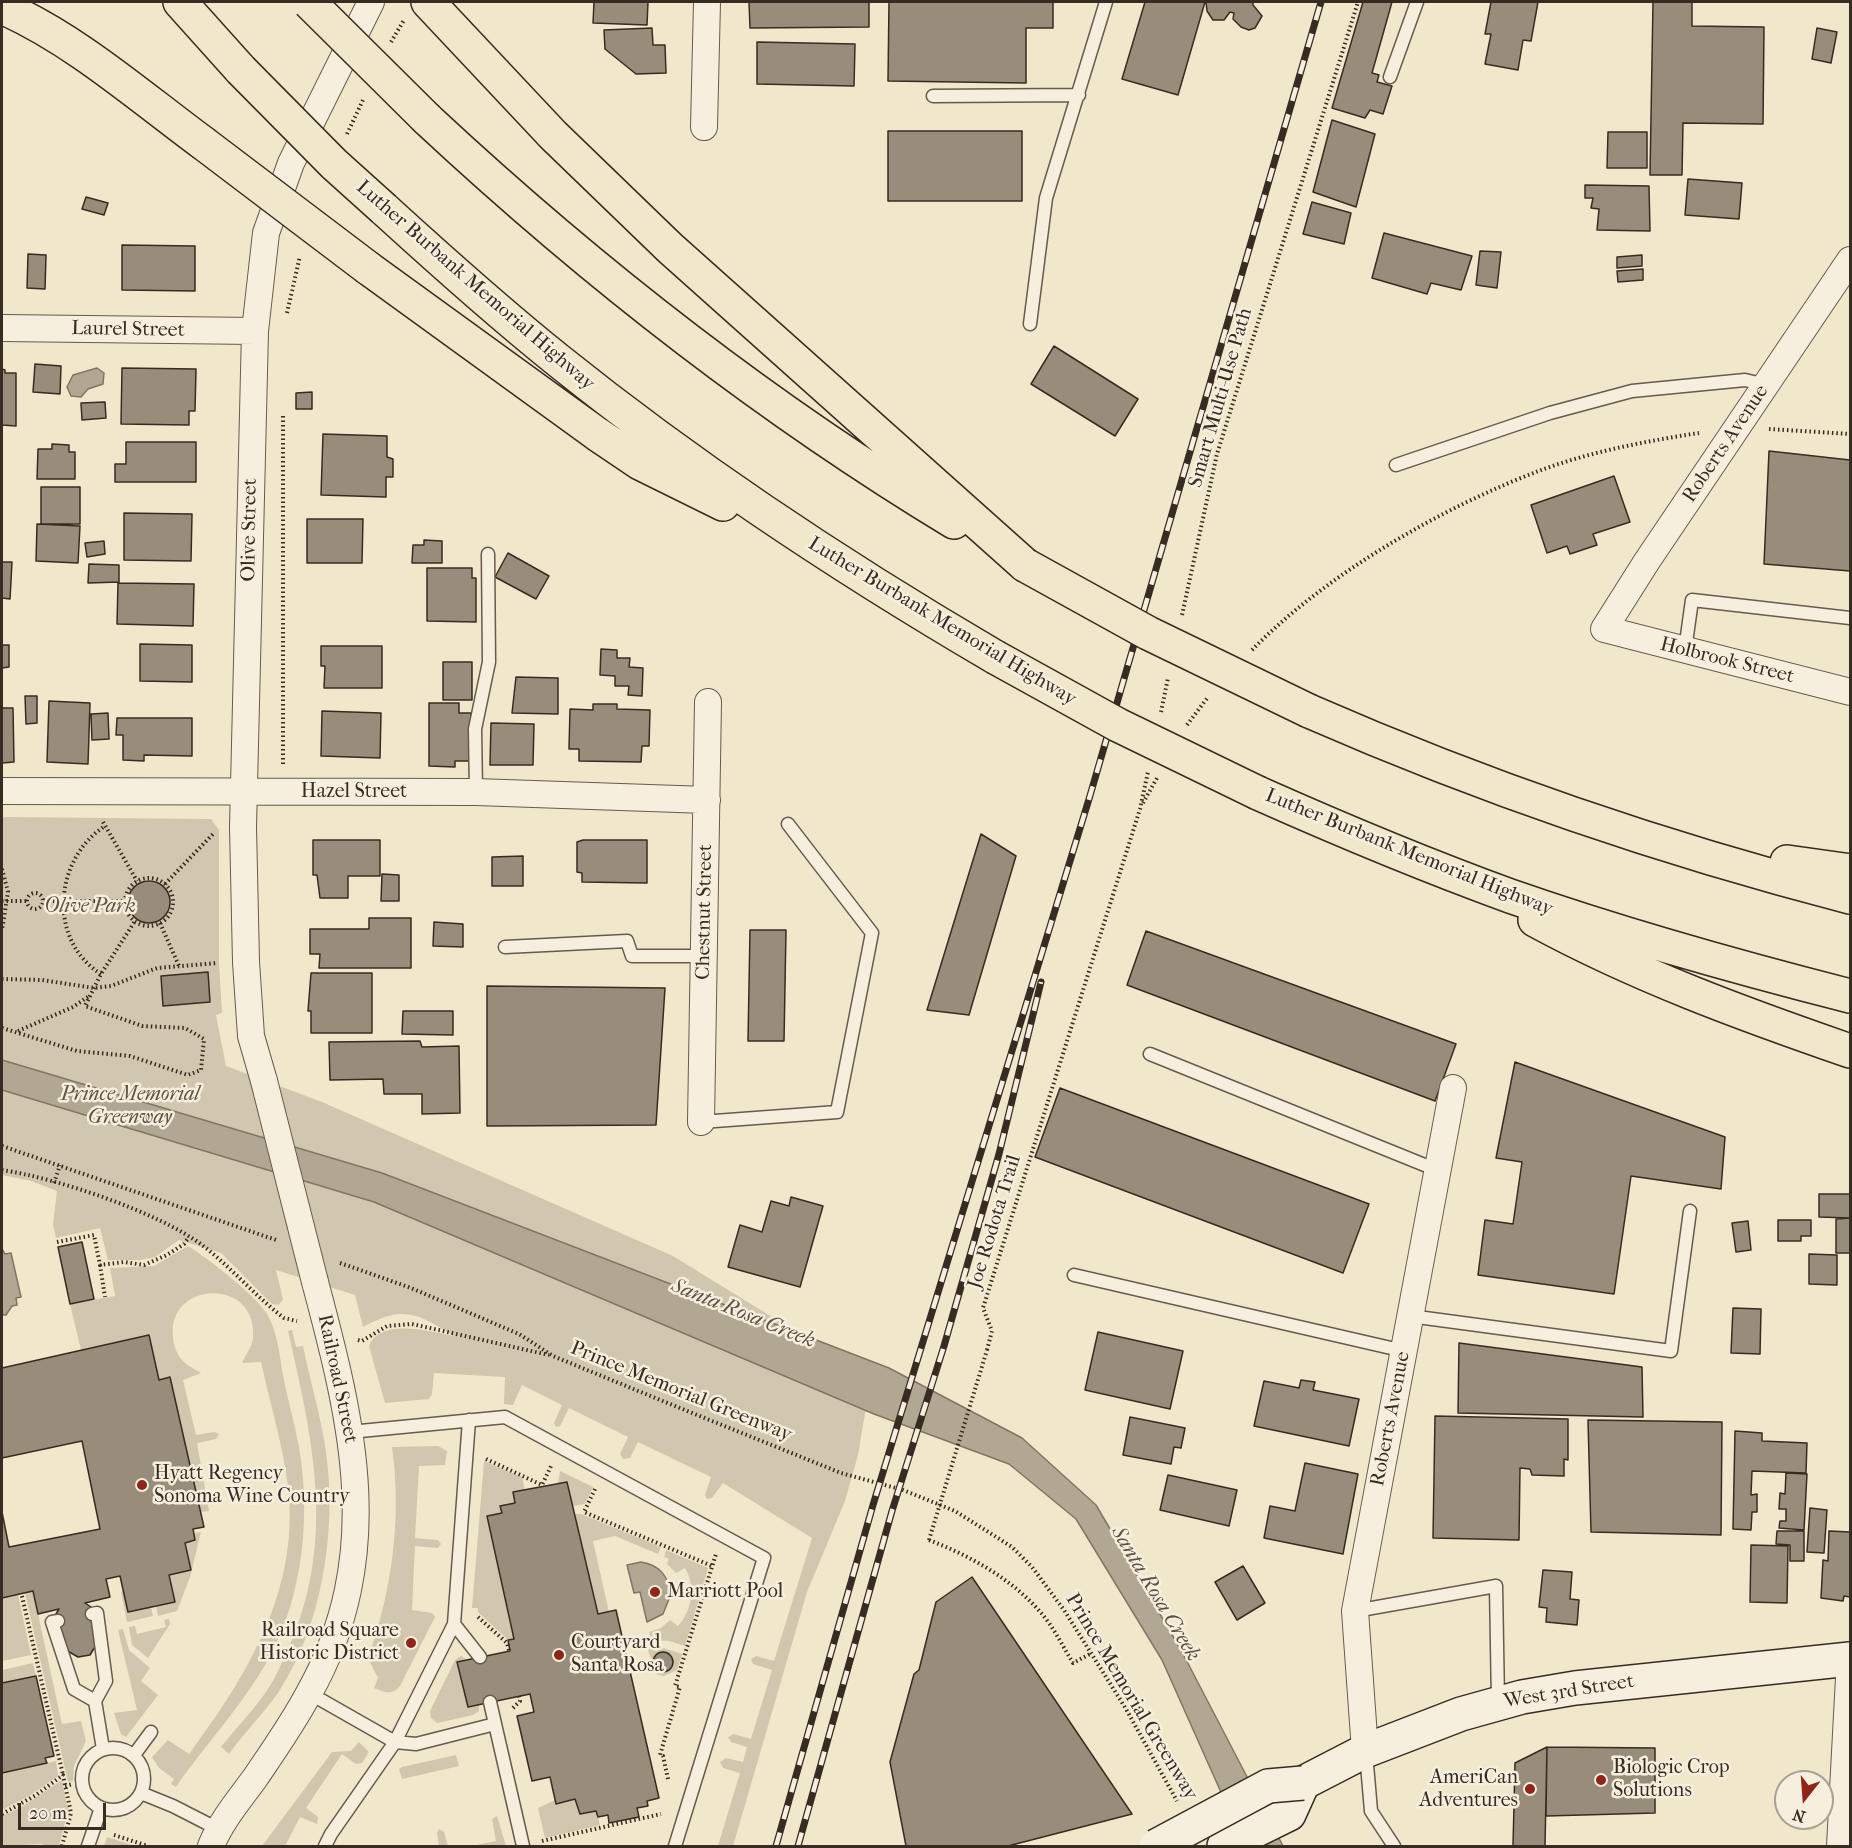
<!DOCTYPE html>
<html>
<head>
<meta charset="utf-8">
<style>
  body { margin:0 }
  #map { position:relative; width:1852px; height:1848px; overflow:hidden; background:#f1e7cb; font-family:"IM FELL French Canon",serif }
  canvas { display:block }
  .frame { position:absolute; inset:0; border:3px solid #372c22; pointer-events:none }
  .north { position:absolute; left:1774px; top:1770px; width:60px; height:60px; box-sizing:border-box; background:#f6efdd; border:2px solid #aaa192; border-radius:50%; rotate:197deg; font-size:16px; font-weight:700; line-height:24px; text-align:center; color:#372c22 }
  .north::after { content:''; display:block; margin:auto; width:21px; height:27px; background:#8f2418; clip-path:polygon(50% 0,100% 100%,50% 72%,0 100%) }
  .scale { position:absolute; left:18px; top:1803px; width:88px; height:27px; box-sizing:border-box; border:3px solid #372c22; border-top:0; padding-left:8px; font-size:18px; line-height:21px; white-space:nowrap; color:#372c22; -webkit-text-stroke:4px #f6efdd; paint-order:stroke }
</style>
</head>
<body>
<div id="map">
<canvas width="1852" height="1848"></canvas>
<div class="frame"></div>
<div class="north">N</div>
<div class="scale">20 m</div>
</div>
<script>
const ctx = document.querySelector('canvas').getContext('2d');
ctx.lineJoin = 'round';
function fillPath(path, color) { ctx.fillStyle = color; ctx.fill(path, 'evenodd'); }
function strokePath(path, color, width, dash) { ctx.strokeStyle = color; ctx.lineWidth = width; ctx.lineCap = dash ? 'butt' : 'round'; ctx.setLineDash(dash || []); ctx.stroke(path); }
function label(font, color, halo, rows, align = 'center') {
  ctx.font = font + ' "IM FELL French Canon",serif'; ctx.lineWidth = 5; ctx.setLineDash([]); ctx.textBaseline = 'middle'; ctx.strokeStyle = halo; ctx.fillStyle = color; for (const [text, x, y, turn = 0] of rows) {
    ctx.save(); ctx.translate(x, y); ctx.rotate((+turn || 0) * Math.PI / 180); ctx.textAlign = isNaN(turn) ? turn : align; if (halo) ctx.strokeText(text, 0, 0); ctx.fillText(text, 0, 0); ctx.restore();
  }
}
const green = new Path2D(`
  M2,817L211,819L219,830V963L222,1013L216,1015L226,1066L322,1102L673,1256L871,1378L858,1455L845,1501L807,1592L733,1846H718L740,1773L723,1768L720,1762L726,1758L743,1762L747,1747L731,1742L728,1737L734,1734L751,1739L772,1670L753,1664L751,1659L756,1656L774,1661L812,1538L723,1483L712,1498L707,1499L705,1495L711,1477L638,1442L630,1458L623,1459L620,1454L628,1437L569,1408L560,1426L556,1427L554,1423L562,1405L522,1385L513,1405L504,1404L505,1377L434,1373L432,1394L429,1399L385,1403L369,1346C380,1317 432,1332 454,1336C417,1313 403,1305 363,1327L355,1295L276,1270L283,1300L278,1305L272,1304L221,1253L179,1240L155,1257L140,1260H108L100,1228L56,1238L53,1224L57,1191L31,1181L2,1175Z
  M188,1246C210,1260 253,1293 267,1314C278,1332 280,1360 284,1380C288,1401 294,1421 298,1442C311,1510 304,1592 271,1654C246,1702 207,1742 176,1787L171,1784L174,1779L159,1768L152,1757L168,1740L189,1754C247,1676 300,1589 288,1487C283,1445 270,1403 261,1362L242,1363C245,1355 252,1348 253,1338C258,1277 168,1281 173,1335C173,1343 176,1354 182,1360C187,1366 195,1369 201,1373L183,1380L196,1435L214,1432L219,1434L216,1439L197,1443L209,1511L200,1512L169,1377L159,1380L149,1335L81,1350L70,1304L115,1296L110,1268L154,1266Z
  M292,1330L296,1347L303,1346C310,1381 321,1416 326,1452C337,1531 322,1626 278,1693C263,1714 244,1733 229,1754L221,1747C238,1725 261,1703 274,1679C339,1557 317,1458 288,1331Z
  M438,1446L447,1451L445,1465L419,1466L415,1538L438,1540L441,1544L438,1548L415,1546L412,1610L432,1613L435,1617L400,1686C392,1696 384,1692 374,1688L378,1678L368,1658C392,1591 402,1518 392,1447Z
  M484,1461L522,1477L525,1491L514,1493L515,1503L501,1506L502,1513L487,1516L514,1639L508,1640L478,1612V1608H472Z
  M560,1471L593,1487L585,1504L573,1506L568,1483L558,1484Z
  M575,1514H581L661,1547L658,1554L615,1536L593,1541L609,1612L598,1614Z
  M201,1532L190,1577L177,1611L158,1616L156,1606L169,1575L191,1570L185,1543L195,1540L194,1533Z
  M666,1550L708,1568L685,1646L669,1641L651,1640L649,1632L661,1628L670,1620L678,1626C692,1611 696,1586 685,1568L676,1573L667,1564L669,1559L664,1557Z
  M33,1591L62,1724L81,1721L86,1741L74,1766L73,1781L68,1782L25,1593Z
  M123,1591L151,1607L153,1616L127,1622L121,1592Z
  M18,1595L31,1655L2,1661V1598Z
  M169,1619L170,1624L148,1658L132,1645L129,1627L135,1626L137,1634L166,1627L164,1620Z
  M123,1629L129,1650L150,1668L141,1681L158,1695L126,1737L121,1734L114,1713L137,1710L118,1630Z
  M647,1647L663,1648L682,1654L677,1670L664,1676L656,1674Z
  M461,1656L467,1660L457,1663L468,1706L479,1705V1711L473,1715L437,1723L431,1718L430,1711L455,1660Z
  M33,1663L36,1676L2,1683V1670Z
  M359,1742L369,1752L362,1763L356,1764L342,1754L306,1808L318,1817L317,1824L300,1817L285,1846H262L332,1752L351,1751Z
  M456,1755L459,1766L402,1779L399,1769L402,1767Z
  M56,1761L58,1776L29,1796L2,1810V1773Z
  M62,1780L68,1811L59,1846H43L42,1844L2,1846V1816L23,1806Z
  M575,1799L580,1814L596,1811L600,1825L545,1838L538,1808L555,1800L556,1804Z
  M497,1816L506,1846H472L496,1841L492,1819Z
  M439,1829L444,1832L448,1846H439L437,1833Z
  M107,1837L135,1846H104Z`);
const water = new Path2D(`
  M97,368L104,373L103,384L88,389L81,397L71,396L67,387L73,375Z
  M2,1060L382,1173L889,1368L1022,1438L1096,1505L1181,1650L1283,1846H1245L1162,1660L1076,1519L1009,1464L874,1414L374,1202L2,1090Z
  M2,1249L5,1254L11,1253L21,1297L16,1298L17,1305L12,1306L6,1315H2Z
  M641,1562C660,1565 668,1576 671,1594L663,1614L647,1622L640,1592L634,1593L627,1565Z`);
const building = new Path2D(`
  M594,2H648L647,25L593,23Z
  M749,2H869V27L750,28Z
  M889,2H1053V28H1026V83L888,81Z
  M1145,2H1205L1178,95L1122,79Z
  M1206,2H1253V5L1262,16L1255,28L1249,30L1241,27L1233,19L1234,13L1230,12L1224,20H1213L1207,11Z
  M1363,2H1392L1372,73L1379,75L1377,82L1392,86L1383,114L1370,110L1365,118L1332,108Z
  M1491,2H1538L1531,41L1523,40L1518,70L1485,64L1491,34H1485Z
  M1653,2H1692V26L1764,27L1763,124L1683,123L1682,175H1650Z
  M652,28L653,45H665L666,73L636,74L605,49L604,30Z
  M1817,28L1837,32L1831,63L1812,59Z
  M757,42L855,44L854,86L757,84Z
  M1332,120L1375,134L1356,207L1313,192Z
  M888,131H1022V201H888Z
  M1608,132H1647V168H1607Z
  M1688,179L1742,183L1739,219L1685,215Z
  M1585,185L1649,186L1650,231L1597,230L1599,209L1591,208L1593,198H1585Z
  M86,197L108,203L104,215L82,209Z
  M1312,202L1351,213L1344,244L1303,234Z
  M1384,233L1472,256L1461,290L1431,283L1427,294L1372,278Z
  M122,245L195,246V291L122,290Z
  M1480,251L1501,252L1497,288L1476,285Z
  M28,254L46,255L45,289L27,288Z
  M1642,255V266L1617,268V257Z
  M1643,269V280L1618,282L1617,271Z
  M1054,346L1138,399L1115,436L1031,384Z
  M35,364L61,366L60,394L33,392Z
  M122,368L196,369L195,411H189V425L121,424Z
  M2,369L5,370V373H16V426L2,425Z
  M312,392V409H296V393Z
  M105,402L106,418L82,420L81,403Z
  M323,434L387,436V457L393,459V477H386V497L321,495Z
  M126,442H196V482H115V464H126Z
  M52,444L69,445V452H75V479H37L38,449H52Z
  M1769,451L1850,460V571L1764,564Z
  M1614,476L1630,522L1593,534L1597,545L1570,554L1567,546L1547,553L1531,505Z
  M41,487H80V524H41Z
  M124,513L192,514L191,561L124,560Z
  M307,519H363L362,563H307Z
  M37,524L80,526L78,563L36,561Z
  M424,540L442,541V563H412L413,545H424Z
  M104,541L105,554L87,557L85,543Z
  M508,553L549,576L536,599L495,577Z
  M2,562H12L10,599L2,598Z
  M89,564L119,565V582L88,583Z
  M427,568H472V578H476V622L427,621Z
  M118,583L194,584L193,626L117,624Z
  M140,644L192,645V682L140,681Z
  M2,645H9V667L2,668Z
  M321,646H382V688H324L325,666H321Z
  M601,649L617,650V658H630L629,667L643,668L642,696L628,695L629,686H615V676L600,675Z
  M443,662H472V700H443Z
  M516,677L558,678V714L512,713Z
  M25,696H37V723L26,724Z
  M49,701L90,703L88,764L47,762Z
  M429,703H459V713H471V761H455V767L429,766Z
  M593,704H617V709L650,710L649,746H642L641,762L579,761V749H569L570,709L593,710Z
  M2,708H13L14,762L2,763Z
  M322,711L381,713L380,758L321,756Z
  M108,713L109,739L92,740L91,714Z
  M117,718H192V756L144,755V761L123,760V735H116Z
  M491,723L534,724L533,765H490Z
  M981,834L1016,856L969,1015L927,1010Z
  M313,840H380V876H348V898H320L317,875H313Z
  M583,840H647V883L582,882V873L577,872V842Z
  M523,856V886H492V857Z
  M382,874L399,875V901H381Z
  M128 902a21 21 0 1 1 42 0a21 21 0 1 1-42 0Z
  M369,918H411V968H319L320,954H310V929H369Z
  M434,922L463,924V947L433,946Z
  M750,930H786L784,1041H748Z
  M1146,931L1456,1044L1435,1101L1127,985Z
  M208,972L210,1002L163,1006L161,976Z
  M311,973H372V1033H311V1011H308Z
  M487,986L665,988L656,1125L487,1126Z
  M403,1011H453V1035L402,1034Z
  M420,1041L422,1047L459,1046L460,1113L422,1114V1094H384L383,1079L330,1080L329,1042Z
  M1515,1062L1725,1137L1721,1189L1631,1176L1614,1294L1478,1275L1485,1220L1513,1224L1522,1162L1496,1158Z
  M1060,1088L1369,1204L1343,1273L1035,1157Z
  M1819,1194H1850V1218L1819,1217Z
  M791,1197L823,1206L800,1287L728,1267L740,1225L762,1232L771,1201L789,1206Z
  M1850,1218V1253H1836V1219Z
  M1778,1220H1811V1236H1801V1241H1778Z
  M1748,1221L1751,1250L1736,1252L1732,1223Z
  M82,1242L94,1299L70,1304L58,1247Z
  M1809,1254L1837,1255V1285L1809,1284Z
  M1733,1308L1761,1309L1760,1354L1731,1353Z
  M1098,1332L1183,1351L1170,1409L1085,1390Z
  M149,1335L159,1380L170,1377L204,1527L193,1529L195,1540L185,1543L191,1570L169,1575L175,1602L128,1612L120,1576L106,1579L110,1597L85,1603L91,1607L98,1642L90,1655L78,1657L66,1650L56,1614L59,1609L38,1614L33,1591L2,1598V1512L9,1547L100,1529L82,1441L2,1458V1368Z
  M1459,1343L1642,1367L1643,1417L1458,1413Z
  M1301,1380L1315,1382L1313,1390L1359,1399L1349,1446L1254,1426L1264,1381L1299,1388Z
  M1435,1416L1568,1419V1460L1564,1459V1476L1532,1475L1530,1469L1520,1468L1519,1540L1433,1538Z
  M1130,1417L1185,1428L1181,1448L1174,1447L1171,1464L1123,1455Z
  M1588,1420L1722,1422L1721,1535L1591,1532Z
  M1735,1431L1762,1433V1441L1807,1443L1806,1473L1752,1471L1751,1495L1757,1494V1512H1752L1751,1530L1733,1529Z
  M1305,1463L1358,1474L1343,1554L1264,1538L1270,1506L1295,1511Z
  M1786,1473L1807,1474L1804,1530L1779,1528L1780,1521H1786V1509H1779L1780,1493L1785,1494Z
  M1168,1475L1237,1490L1229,1526L1160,1510Z
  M567,1482L598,1614L616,1610L659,1798L647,1801L648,1806L637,1808L639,1817L609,1823L608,1815L598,1817L596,1811L580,1814L575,1799L556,1804L550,1777L532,1781L517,1716L534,1712L530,1694L468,1707L457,1662L510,1651L508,1640L514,1639L487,1516L502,1513L500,1506L515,1503L513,1492Z
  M1810,1508L1827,1510L1824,1553L1807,1552Z
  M1777,1531H1804V1561H1790V1545L1776,1544Z
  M1829,1531L1850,1532V1597L1844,1596L1843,1601L1821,1598L1823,1560L1828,1561Z
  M1751,1545L1788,1546L1787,1603L1750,1602Z
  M1243,1566L1265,1603L1237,1620L1215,1582Z
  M1543,1570L1572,1572L1570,1599L1579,1600L1577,1625L1546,1622L1547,1608L1539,1607Z
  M972,1577L1132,1814L1008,1846H906L890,1762L914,1674L919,1670L936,1602Z
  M653 1662a10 10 0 1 1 20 0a10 10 0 1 1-20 0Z
  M36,1676L54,1756L45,1758L47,1763L2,1773V1683Z
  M1547,1747L1655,1748V1813L1546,1816Z
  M1547,1747L1545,1846H1513L1515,1763Z`);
const path = new Path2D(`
  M391,42L404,20
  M347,134L363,100
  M287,313L300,256
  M1769,429L1850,434
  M1182,615L1217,454L1358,2
  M1252,650C1326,574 1444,506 1544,469C1594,451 1647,441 1699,433
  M1161,712L1168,678
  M1187,725L1208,697
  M283,764V416
  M1143,803L1157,778
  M103,822L137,881
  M2,869L8,892L2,930
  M125 902a24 24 0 1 1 48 0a24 24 0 1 1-48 0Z
  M165,884L213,834
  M27 901a8 8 0 1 1 16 0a8 8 0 1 1-16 0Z
  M2,901H27
  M44,901H125
  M160,923L179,966
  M101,974C47,940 54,859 105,826
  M2,979L42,980L94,988L111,986L157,968L218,963
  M2,1028L77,1051L130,1056L188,1075L201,1070L204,1039L185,1028L142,1026L85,1006L101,974L135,921
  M18,1031L73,1007L89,996
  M2,1146L276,1240
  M2,1170C56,1178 158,1212 202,1245C231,1267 255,1296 284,1318L297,1321
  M54,1183L60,1165
  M57,1242L94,1235L100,1265L124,1262L144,1265L167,1255L184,1244L189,1237
  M340,1263L411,1288L519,1334L553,1356L670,1404L841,1473L903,1490L955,1511L990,1533L1012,1547L1032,1567L1064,1610L1126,1709L1177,1801
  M100,1265L105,1297
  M358,1340L362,1341L387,1326L412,1324L549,1355
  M987,1350L992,1331L983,1308L1140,809L1148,772
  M486,1459L542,1485L551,1466
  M595,1489L584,1512L712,1566
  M929,1540C973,1557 1020,1583 1049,1623C1058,1636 1065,1650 1073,1663L1092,1653
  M22,1596L63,1775
  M478,1617L507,1643L509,1651
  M513,1708L520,1701L519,1696
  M668,1779L663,1756L660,1755L680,1687L675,1686L716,1554
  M65,1786L73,1784
  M2,1814L36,1795L63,1775L71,1813L62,1846
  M114,1835L148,1846
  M542,1841L661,1814`);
const service = new Path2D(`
  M1390,77L1417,2
  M933,96L1079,95
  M1030,324L1046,198L1106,2
  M1396,465L1550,413L1632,391L1745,380L1766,385
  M1685,650L1692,600L1850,618
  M476,792L475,729L489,662L488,554
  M505,947L627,941L632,956H704
  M1150,1054L1437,1170
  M701,1122L837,1112L872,933L788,824
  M1074,1275L1404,1351
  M1410,1316L1671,1351L1690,1211
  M350,1432L505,1417L764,1558L675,1846
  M1355,1611L1496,1586L1498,1702
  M92,1614L97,1613L106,1681L95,1701L103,1749
  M58,1621L52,1622L74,1689L95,1701
  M454,1624L480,1657
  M309,1693L395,1742L416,1744L495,1724
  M490,1702L523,1846
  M82 1779a31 31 0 1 1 62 0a31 31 0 1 1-62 0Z
  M1366,1753L1371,1811L1394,1846
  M134,1755L151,1732
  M141,1793L173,1806L218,1829
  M88,1846L101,1808
  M325,1846L331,1834L395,1742L454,1624L469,1420`);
const minor = new Path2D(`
  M704,127L707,2
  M1850,260L1647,561L1604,629L1850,692
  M2,328L255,331
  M2,791L476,792L707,800
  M264,1081L251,1036L246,962L243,827L255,331L266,233L291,163L371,2
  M701,1122L708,702
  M1365,1751L1355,1611L1453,1088
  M211,1846C221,1821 239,1800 255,1778C274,1750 293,1723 309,1693C386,1556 353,1424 315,1282
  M1840,1846L1850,1659`);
const secondary = new Path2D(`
  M1224,1846L1289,1814L1303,1783L1365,1751L1461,1714L1522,1697L1575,1688L1850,1659`);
const motorway = new Path2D(`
  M180,2L241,70
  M428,2L553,135L670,248L1025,565
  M2,7C76,40 138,95 203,143
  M427,119C589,270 764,407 954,522
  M384,209C441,261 499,313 559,361C696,471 843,568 995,657
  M368,268L597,434L640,463L723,504
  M1309,711C1485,788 1664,849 1850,897
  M1258,793C1341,830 1425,865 1510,896C1622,935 1736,967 1850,996
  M1787,862L1850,871
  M1535,920C1636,975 1743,1014 1850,1051`);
const rail = new Path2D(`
  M776,1846L873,1505L1089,799L1321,2
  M798,1846L892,1511L944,1346L999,1154L1041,982`);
const pathBridge = new Path2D(`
  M929,1540L987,1350`);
const minorBridge = new Path2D(`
  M264,1081L315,1282`);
const secondaryBridge = new Path2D(`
  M1156,1846L1268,1786L1303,1783`);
const motorwayBridge = new Path2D(`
  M309,2L427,119
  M241,70L334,164L384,209
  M203,143L368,268
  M1025,565L1148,633L1309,711
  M995,657L1118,725L1258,793`);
const markers = [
  [142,1485,6,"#8f2418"],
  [655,1592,6,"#8f2418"],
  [411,1643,6,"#8f2418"],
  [559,1655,6,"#8f2418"],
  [1601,1780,6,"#8f2418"],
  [1530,1789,6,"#8f2418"]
];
const streetNames = [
  ["Luther Burbank Memorial Highway",475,286,41],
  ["Laurel Street",128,330,1],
  ["Smart Multi-Use Path",1221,398,-74],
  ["Roberts Avenue",1726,444,-56],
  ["Olive Street",250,530,-89],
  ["Luther Burbank Memorial Highway",942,622,31],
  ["Holbrook Street",1727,661,14],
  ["Hazel Street",354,792],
  ["Luther Burbank Memorial Highway",1409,853,22],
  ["Chestnut Street",705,912,-89],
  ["Joe Rodota Trail",995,1222,-73],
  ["Railroad Street",337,1379,78],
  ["Prince Memorial Greenway",681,1392,22],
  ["Roberts Avenue",1391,1419,-79],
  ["West 3rd Street",1569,1692,-9],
  ["Prince Memorial Greenway",1131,1697,59]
];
const parkNames = [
  ["Olive Park",90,907],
  ["Prince Memorial",130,1095],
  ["Greenway",130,1118]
];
const poiNames = [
  ["Hyatt Regency",154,1474],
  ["Sonoma Wine Country",154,1497],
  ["Marriott Pool",667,1592],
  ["Railroad Square",399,1631,"right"],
  ["Historic District",399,1654,"right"],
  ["Courtyard",571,1643],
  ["Santa Rosa",571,1666],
  ["Biologic Crop",1613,1768],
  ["Solutions",1613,1791],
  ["AmeriCan",1518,1778,"right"],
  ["Adventures",1518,1801,"right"]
];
const waterNames = [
  ["Santa Rosa Creek",743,1314,22],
  ["Santa Rosa Creek",1155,1594,59]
];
fillPath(green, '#d1c7ae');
fillPath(water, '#b2a792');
strokePath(water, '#817665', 1.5);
fillPath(building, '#988d7a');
strokePath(building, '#372c22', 1.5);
strokePath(service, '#665b4c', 15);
strokePath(minor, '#665b4c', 28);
strokePath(secondary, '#372c22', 36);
strokePath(motorway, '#372c22', 36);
strokePath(path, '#372c22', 4, [1.5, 3]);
strokePath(service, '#f6efdd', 12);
strokePath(minor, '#f6efdd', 26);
strokePath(secondary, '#f6efdd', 33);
strokePath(motorway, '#f1e7cb', 33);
strokePath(rail, '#372c22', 7);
strokePath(rail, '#f6efdd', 4.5, [14]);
strokePath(minorBridge, '#665b4c', 28, []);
strokePath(secondaryBridge, '#372c22', 36, []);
strokePath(motorwayBridge, '#372c22', 36, []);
strokePath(pathBridge, '#372c22', 4, [1.5, 3]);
strokePath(minorBridge, '#f6efdd', 26);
strokePath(secondaryBridge, '#f6efdd', 33);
strokePath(motorwayBridge, '#f1e7cb', 33);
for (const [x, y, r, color] of markers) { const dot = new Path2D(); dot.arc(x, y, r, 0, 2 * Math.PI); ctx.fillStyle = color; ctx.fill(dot); strokePath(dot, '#f6efdd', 2); }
label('20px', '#372c22', '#f6efdd', streetNames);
label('italic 20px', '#5e5345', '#f6efdd', parkNames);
label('20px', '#372c22', '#f6efdd', poiNames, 'left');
label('italic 21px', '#5c5144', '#f6efdd', waterNames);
</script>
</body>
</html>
